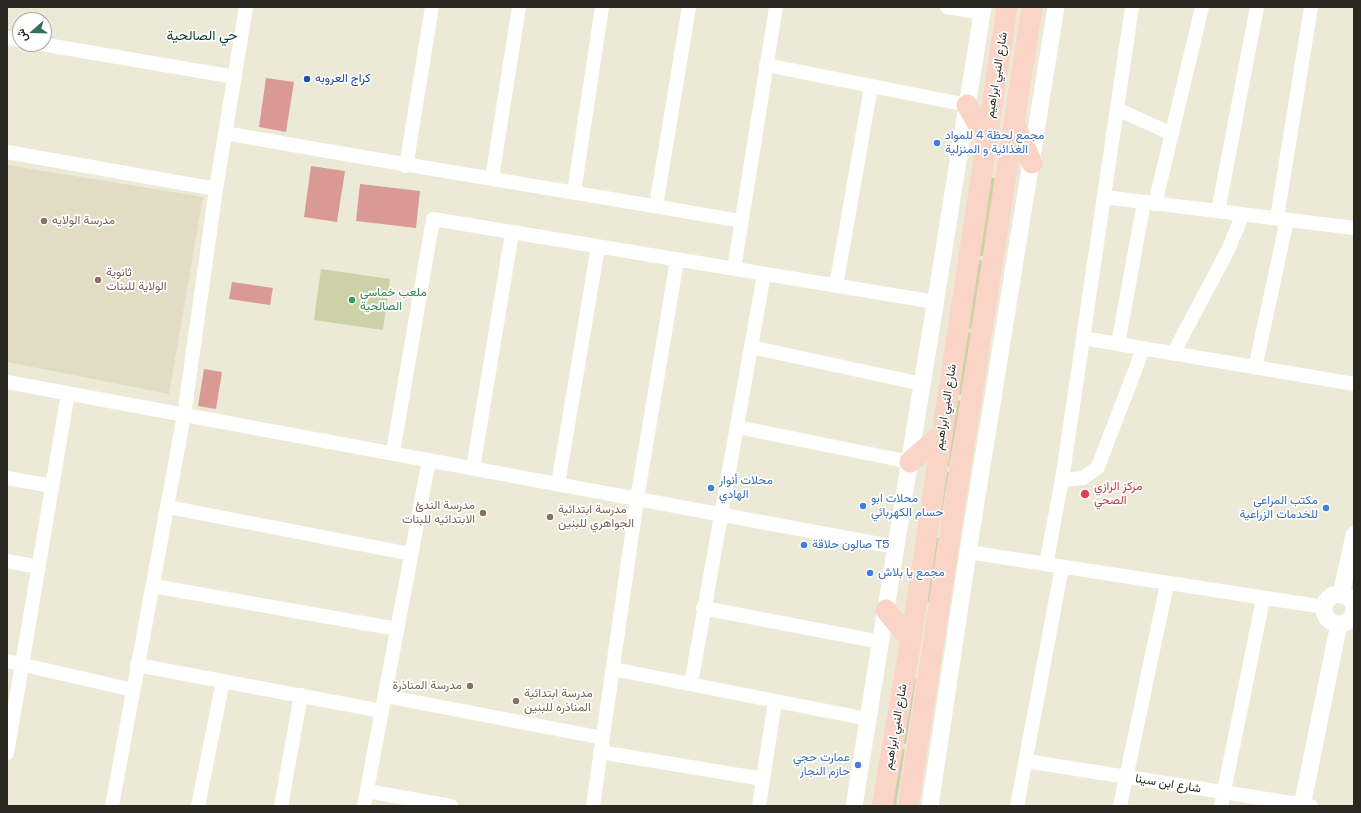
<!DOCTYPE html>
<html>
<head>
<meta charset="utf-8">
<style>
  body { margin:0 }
  #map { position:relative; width:1361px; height:813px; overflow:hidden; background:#ede9d7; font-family:"Space Grotesk",Vazirmatn,sans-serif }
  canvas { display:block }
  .frame { position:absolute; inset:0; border:8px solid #282720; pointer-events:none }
  .north { position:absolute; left:12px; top:12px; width:40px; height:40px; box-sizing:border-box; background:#fff; border:1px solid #a9a9a6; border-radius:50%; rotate:250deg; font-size:11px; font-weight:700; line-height:16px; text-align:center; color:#282720 }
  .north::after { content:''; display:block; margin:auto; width:14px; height:18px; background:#34705b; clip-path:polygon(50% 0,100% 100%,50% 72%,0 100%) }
</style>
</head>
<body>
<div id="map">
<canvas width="1361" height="813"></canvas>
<div class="frame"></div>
<div class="north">ش</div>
</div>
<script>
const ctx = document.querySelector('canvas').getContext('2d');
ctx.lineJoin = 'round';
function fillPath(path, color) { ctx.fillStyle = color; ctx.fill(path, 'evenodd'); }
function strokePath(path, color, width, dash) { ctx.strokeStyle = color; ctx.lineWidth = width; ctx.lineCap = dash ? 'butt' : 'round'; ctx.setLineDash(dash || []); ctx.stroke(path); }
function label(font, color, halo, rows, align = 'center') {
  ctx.font = font + ' "Space Grotesk",Vazirmatn,sans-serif'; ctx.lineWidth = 3.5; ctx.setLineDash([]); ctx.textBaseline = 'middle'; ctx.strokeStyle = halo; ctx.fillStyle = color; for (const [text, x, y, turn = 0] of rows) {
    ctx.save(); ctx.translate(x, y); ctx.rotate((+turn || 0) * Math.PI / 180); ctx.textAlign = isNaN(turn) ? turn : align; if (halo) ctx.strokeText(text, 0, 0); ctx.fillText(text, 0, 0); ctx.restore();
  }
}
const built = new Path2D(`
  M7,165L203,197L169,394L7,362Z`);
const green = new Path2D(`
  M987,176L996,178L984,256L975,255Z
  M975,259L984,261L972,329L963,327Z
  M321,269L390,279L383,330L314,320Z
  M962,331L972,333L961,395L953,394Z
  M952,399L961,401L949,467L941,466Z
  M940,471L949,472L941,518L933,517Z
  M930,536L939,538L929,602L920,600Z
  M908,677L916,679L906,744L898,742Z
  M897,748L905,749L896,806H888Z`);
const building = new Path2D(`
  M266,78L294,82L286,132L259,127Z
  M311,166L345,171L337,222L304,217Z
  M360,184L420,191L416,228L356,221Z
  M232,282L273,288L270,305L229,299Z
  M204,369L222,372L216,409L198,406Z`);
const minor = new Path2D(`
  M947,7L982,13
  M7,38L20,40
  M41,44L235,77
  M766,65L967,105
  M1117,109L1172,134
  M225,133C397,164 569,191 741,221
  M7,152L216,189
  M406,166L432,7
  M492,178L519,7
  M574,192L602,7
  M1104,197L1354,228
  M1155,204L1202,7
  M656,206L689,7
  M1218,211L1257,7
  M1277,218L1311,7
  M734,269L776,7
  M836,286L871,87
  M1083,338L1354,384
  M1118,344L1144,202
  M751,347L922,384
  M1173,354L1228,250L1243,214
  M1255,368L1287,220
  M7,382L896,547
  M737,427L910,462
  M393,452L433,219L935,302
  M473,468L512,233
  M7,478L52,486
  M1062,480L1083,478L1098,467L1143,349
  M558,484L598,247
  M168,507L411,554
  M968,552L1324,607
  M7,561L39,567
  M1046,564L1062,480L1132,7
  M153,586L397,629
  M703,608L881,642
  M1353,612H1354
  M7,661L133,690
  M137,665L382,711
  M613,669L868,719
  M691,684L764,274
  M385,696L603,738
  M600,752L763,779
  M7,753L68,393
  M1026,761L1311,806
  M367,791L451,806
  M112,806L184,415L216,189L246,7
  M198,806L223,681
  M281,806L301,695
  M364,806L429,460
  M593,806L637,499L677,260
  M759,806L775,701
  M1017,806L1062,567
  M1120,806L1167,584
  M1221,806L1263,599`);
const tertiary = new Path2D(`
  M1324 609a15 15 0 1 1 30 0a15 15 0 1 1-30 0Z
  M1341,595L1354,535
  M854,806L983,7
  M930,806L968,552L1056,7
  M1302,806L1339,624`);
const primary = new Path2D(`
  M967,105L987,140
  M1014,123L1032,163
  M910,462L942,434
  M886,610L911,640
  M882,806L911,640L1007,7
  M908,806L1032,7`);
const markers = [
  [307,79,4,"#1a4fb4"],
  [937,143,4,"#3f7fe0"],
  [44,221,4,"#8d6e63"],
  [98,280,4,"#8d6e63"],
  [352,300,4,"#2e9e5b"],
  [711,488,4,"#3f7fe0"],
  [1085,494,5,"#e0444e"],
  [863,506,4,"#3f7fe0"],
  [1326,508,4,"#3f7fe0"],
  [483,513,4,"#8d6e63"],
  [550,517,4,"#8d6e63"],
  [804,545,4,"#3f7fe0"],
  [870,573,4,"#3f7fe0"],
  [470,686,4,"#8d6e63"],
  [516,701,4,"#8d6e63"],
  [858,765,4,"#3f7fe0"]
];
const streetNames = [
  ["شارع النبي ابراهيم",997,75,-81],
  ["شارع النبي ابراهيم",946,407,-81],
  ["شارع النبي ابراهيم",896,727,-80],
  ["شارع ابن سينا",1168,784,9]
];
const transitNames = [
  ["كراج العروبه",315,79]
];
const shopNames = [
  ["مجمع لحظة 4 للمواد",945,136],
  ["الغذائية و المنزلية",945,150],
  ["محلات أنوار",719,481],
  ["الهادي",719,495],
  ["محلات ابو",871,499],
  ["حسام الكهربائي",871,513],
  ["مكتب المراعي",1318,501,"right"],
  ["للخدمات الزراعية",1318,515,"right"],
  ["صالون حلاقة T5",812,545],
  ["مجمع يا بلاش",878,573],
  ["عمارت حجي",850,758,"right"],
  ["حازم النجار",850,772,"right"]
];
const educationNames = [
  ["مدرسة الولايه",52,221],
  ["ثانوية",106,273],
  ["الولاية للبنات",106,287],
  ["مدرسة الندئ",475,506,"right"],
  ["الابتدائيه للبنات",475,520,"right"],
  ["مدرسة ابتدائية",558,510],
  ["الجواهري للبنين",558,524],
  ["مدرسة المناذرة",462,686,"right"],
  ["مدرسة ابتدائية",524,694],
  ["المناذره للبنين",524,708]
];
const leisureNames = [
  ["ملعب خماسي",360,293],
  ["الصالحية",360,307]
];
const healthNames = [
  ["مركز الرازي",1094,487],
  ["الصحي",1094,501]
];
const quarterNames = [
  ["حي الصالحية",202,36]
];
fillPath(built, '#e2dcc4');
fillPath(green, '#ccd1a7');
fillPath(building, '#d99a96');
strokePath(minor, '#fff', 14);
strokePath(tertiary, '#fff', 17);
strokePath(primary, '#fbd4c8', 21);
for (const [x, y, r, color] of markers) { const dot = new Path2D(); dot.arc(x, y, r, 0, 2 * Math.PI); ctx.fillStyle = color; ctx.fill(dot); strokePath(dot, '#fff', 1.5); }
label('12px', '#282720', '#fff', streetNames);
label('12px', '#164399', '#fff', transitNames, 'left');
label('12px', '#366cbe', '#fff', shopNames, 'left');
label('12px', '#785e54', '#fff', educationNames, 'left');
label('12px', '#27864d', '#fff', leisureNames, 'left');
label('12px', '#be3a42', '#fff', healthNames, 'left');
label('14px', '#093e2e', '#fff', quarterNames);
</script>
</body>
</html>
